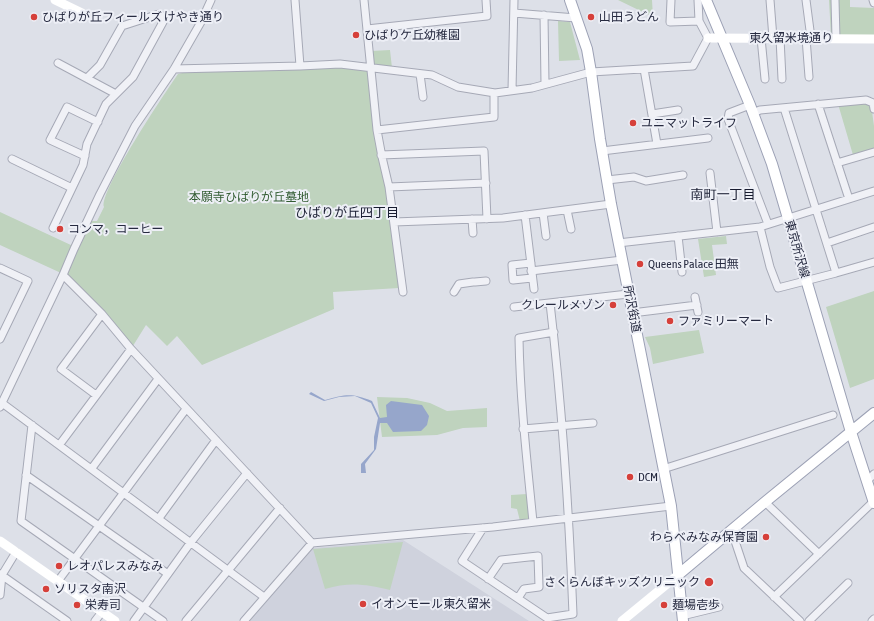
<!DOCTYPE html>
<html>
<head>
<meta charset="utf-8">
<style>
  body { margin:0 }
  canvas { display:block; background:#dde0e8 }
</style>
</head>
<body>
<canvas width="874" height="621"></canvas>
<script>
const ctx = document.querySelector('canvas').getContext('2d');
ctx.lineJoin = 'round';
function fillPath(path, color) { ctx.fillStyle = color; ctx.fill(path, 'evenodd'); }
function strokePath(path, color, width, dash) { ctx.strokeStyle = color; ctx.lineWidth = width; ctx.lineCap = dash ? 'butt' : 'round'; ctx.setLineDash(dash || []); ctx.stroke(path); }
function label(font, color, halo, rows, align = 'center') {
  ctx.font = font + ' "Asap Condensed","Noto Sans JP",sans-serif'; ctx.lineWidth = 4; ctx.setLineDash([]); ctx.textBaseline = 'middle'; ctx.strokeStyle = halo; ctx.fillStyle = color; for (const [text, x, y, turn = 0] of rows) {
    ctx.save(); ctx.translate(x, y); ctx.rotate((+turn || 0) * Math.PI / 180); ctx.textAlign = isNaN(turn) ? turn : align; if (halo) ctx.strokeText(text, 0, 0); ctx.fillText(text, 0, 0); ctx.restore();
  }
}
const built = new Path2D(`
  M403,540L529,621H249L313,548Z`);
const green = new Path2D(`
  M618,0H652L653,17Z
  M829,0H850V7L874,8V36H831Z
  M558,21L570,22L580,60L559,61Z
  M390,50L392,68L373,66L371,51Z
  M326,66L369,69L388,194L399,288L333,292L334,309L202,365L177,336L167,346L146,325L131,349L63,275L91,221H97L104,207C99,191 165,93 178,74L191,71Z
  M865,102L871,104L874,126V149L853,155L838,104Z
  M0,212L73,246L61,273L0,245Z
  M726,236L727,244L712,245L716,275L704,277L698,239Z
  M874,291V379L850,388L826,307Z
  M699,330L704,353L653,364L650,348L645,337Z
  M377,397L407,398L430,403L447,411L487,408V427L463,428L437,435L382,437Z
  M527,494L530,520L520,521L517,509L511,508V495Z
  M403,542L390,590C365,584 349,582 325,589L313,549Z`);
const water = new Path2D(`
  M311,392L325,400C346,394 352,393 372,401L380,418L387,417L386,405L391,401L422,405L429,416L427,425L421,431L393,432L387,423H380L376,449L365,464L366,473H361V464L374,450V437L378,418L371,403L355,396L339,397L324,401L309,394Z`);
const street = new Path2D(`
  M295,0L300,66
  M364,0L377,130L382,157L389,187L403,292
  M671,0L670,22L699,21
  M770,0L773,38
  M806,0L811,38
  M835,0L836,38
  M873,0L874,3
  M514,13L576,18
  M544,15L545,84
  M367,29L487,16L486,0
  M761,38L765,79
  M780,38L782,79
  M806,38L809,77
  M174,69L300,66L340,64L432,75L458,87L495,93L532,88L591,72L693,66L708,38L699,21L698,0
  M644,69L657,144
  M420,74L423,97
  M87,78L100,65L122,26L159,14L162,16L163,22L133,77L116,94
  M512,90L514,0
  M818,104L849,199
  M750,105L729,113L728,119L768,224
  M784,108L836,273
  M753,113L760,110L866,100L873,103L874,109
  M652,114L678,110
  M377,130L494,117V93
  M602,151L708,138
  M381,155L484,151L487,219
  M85,156L50,140L67,107L98,122
  M12,159L72,188
  M837,163L874,152
  M710,173L717,232
  M607,180L634,177L646,181L683,175
  M389,187L486,183
  M567,210L571,229
  M543,213L546,236
  M525,215L534,289
  M472,219L473,233
  M394,222L503,218L611,204
  M760,227L770,267L778,288L836,273L874,262
  M53,228L83,165L87,144L106,104L116,94L58,63
  M678,236L682,272
  M618,243L760,227L874,191
  M827,243L874,227
  M531,263L512,265L513,280L532,278
  M0,268L28,281L0,339
  M531,271L622,260
  M63,275L102,314L131,349L312,543
  M475,282L486,281
  M454,292L459,284L473,282
  M695,297L698,312
  M514,307L628,294
  M632,313L697,305
  M96,395L61,369L102,314
  M2,403L264,597
  M0,407L63,275L74,249L100,194L135,126L174,69L201,22L211,0
  M32,425L21,521L163,621
  M523,429L593,423
  M60,444L131,349
  M92,468L158,379
  M663,469L833,415
  M26,475L168,574
  M867,481L874,474
  M765,502L819,554
  M159,518L216,440
  M533,522C527,461 520,400 519,338L554,332
  M483,528L462,561L547,618L573,614C569,510 562,406 550,303
  M728,532L734,538L744,568L800,621
  M0,574L67,621
  M488,579L501,560L538,556L539,587L524,589L518,598
  M58,581L186,409
  M0,595L2,575L16,552
  M774,597L874,501
  M682,616L719,607
  M95,621L102,612
  M134,621L191,542L247,473
  M186,621L280,508
  M244,621L312,543L493,527L671,506
  M809,621L848,583
  M872,621L874,619`);
const secondary = new Path2D(`
  M55,0L82,13
  M708,38L874,39
  M0,541L115,621
  M622,621L678,575`);
const primary = new Path2D(`
  M570,0L587,49L591,72L600,139L611,204L671,506L683,621
  M706,0L750,105L772,164L851,432L874,503
  M678,575L765,502L874,413`);
const markers = [
  [34,17,4,"#d6403a"],
  [591,17,4,"#d6403a"],
  [356,35,4,"#d6403a"],
  [633,123,4,"#d6403a"],
  [60,229,4,"#d6403a"],
  [640,264,4,"#d6403a"],
  [613,305,4,"#d6403a"],
  [670,321,4,"#d6403a"],
  [630,477,4,"#d6403a"],
  [766,537,4,"#d6403a"],
  [59,566,4,"#d6403a"],
  [709,582,5,"#d6403a"],
  [46,589,4,"#d6403a"],
  [363,604,4,"#d6403a"],
  [77,605,4,"#d6403a"],
  [664,605,4,"#d6403a"]
];
const poiNames = [
  ["ひばりが丘フィールズ けやき通り",42,17],
  ["山田うどん",599,17],
  ["ひばりケ丘幼稚園",364,35],
  ["ユニマットライフ",641,123],
  ["コンマ，コーヒー",68,229],
  ["Queens Palace 田無",648,264],
  ["クレールメゾン",605,305,"right"],
  ["ファミリーマート",678,321],
  ["DCM",638,477],
  ["わらべみなみ保育園",758,537,"right"],
  ["レオパレスみなみ",67,566],
  ["さくらんぼキッズクリニック",700,582,"right"],
  ["ソリスタ南沢",54,589],
  ["イオンモール東久留米",371,604],
  ["栄寿司",85,605],
  ["麺場壱歩",672,605]
];
const streetNames = [
  ["東久留米境通り",791,38],
  ["東京所沢線",797,249,74],
  ["所沢街道",632,309,79]
];
const parkNames = [
  ["本願寺ひばりが丘墓地",249,197]
];
const neighbourhoodNames = [
  ["南町一丁目",723,195],
  ["ひばりが丘四丁目",347,213]
];
fillPath(built, '#cfd2dd');
fillPath(green, '#bfd3be');
fillPath(water, '#96a6cb');
strokePath(street, '#a6a9b6', 9);
strokePath(primary, '#9ca1b5', 12);
strokePath(street, '#f0f1f6', 7);
strokePath(secondary, '#fff', 9);
strokePath(primary, '#fff', 10);
for (const [x, y, r, color] of markers) { const dot = new Path2D(); dot.arc(x, y, r, 0, 2 * Math.PI); ctx.fillStyle = color; ctx.fill(dot); strokePath(dot, '#edeff6', 1.5); }
label('12px', '#262a40', '#edeff6', poiNames, 'left');
label('12px', '#262a40', '#edeff6', streetNames);
label('12px', '#325c32', '#edeff6', parkNames);
label('13px', '#181c30', '#edeff6', neighbourhoodNames);
</script>
</body>
</html>
